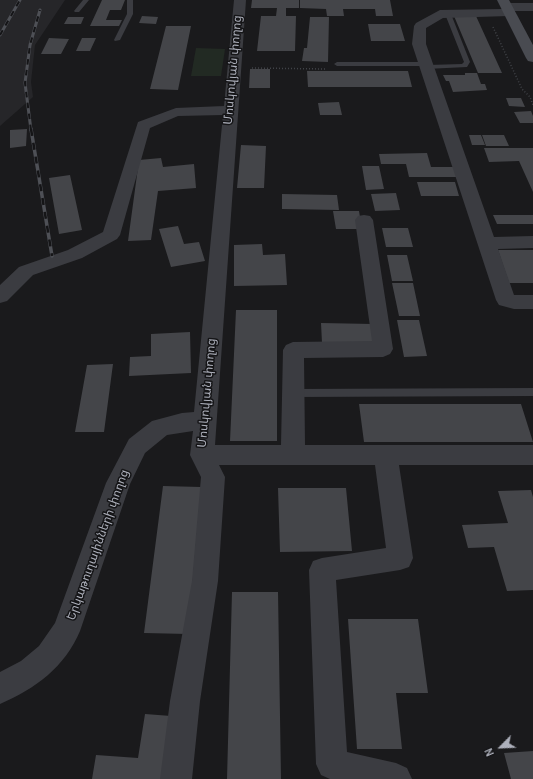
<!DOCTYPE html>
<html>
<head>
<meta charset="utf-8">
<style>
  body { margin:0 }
  #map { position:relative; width:533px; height:779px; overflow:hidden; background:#1a1a1c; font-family:Karla,sans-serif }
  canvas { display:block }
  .north { position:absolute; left:481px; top:727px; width:40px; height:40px; -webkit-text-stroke:3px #151517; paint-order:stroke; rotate:246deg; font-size:11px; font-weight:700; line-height:16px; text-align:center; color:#adb0bb }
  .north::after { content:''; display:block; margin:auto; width:14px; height:18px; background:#adb0bb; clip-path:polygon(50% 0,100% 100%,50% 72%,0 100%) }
</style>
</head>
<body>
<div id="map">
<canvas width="533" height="779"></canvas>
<div class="north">N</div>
</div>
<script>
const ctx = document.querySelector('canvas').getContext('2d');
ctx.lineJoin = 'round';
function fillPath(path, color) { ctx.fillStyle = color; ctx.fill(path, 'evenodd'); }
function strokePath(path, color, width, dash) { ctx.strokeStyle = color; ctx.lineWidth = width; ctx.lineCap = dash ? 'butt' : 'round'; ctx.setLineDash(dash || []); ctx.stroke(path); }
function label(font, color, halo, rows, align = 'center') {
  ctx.font = font + ' Karla,"Noto Sans Armenian",sans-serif'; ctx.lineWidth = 3; ctx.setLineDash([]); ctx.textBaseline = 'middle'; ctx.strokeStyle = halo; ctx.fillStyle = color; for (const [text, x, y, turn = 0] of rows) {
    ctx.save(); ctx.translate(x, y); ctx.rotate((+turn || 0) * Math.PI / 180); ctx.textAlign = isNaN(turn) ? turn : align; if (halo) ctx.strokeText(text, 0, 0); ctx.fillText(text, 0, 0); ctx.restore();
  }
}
const built = new Path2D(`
  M0,0H65L35,45L31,82L33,97L0,126Z`);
const green = new Path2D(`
  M196,48L225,49L221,76H191Z`);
const building = new Path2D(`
  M102,0H125L121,10H110L106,20H122L119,26H90Z
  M252,0H299V8H286V16H296L295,51H257L261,16H276L277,8H251Z
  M300,0H390L393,16H376L375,9H343L344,16H327L326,9L300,8Z
  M142,16L158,17L156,24L139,23Z
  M454,16H476L502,73H478Z
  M68,17H84L81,24H64Z
  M310,17H329L328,62L302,61L304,48H307Z
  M368,24H400L405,41H371Z
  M166,26H191L178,90L150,89Z
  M49,38L69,39L61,54H41Z
  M82,38H96L90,51H76Z
  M250,69H270V88H249Z
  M307,71H408L412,87H308Z
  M465,73H477L481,84H485L487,90L453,92L449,81H446L443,75H465Z
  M506,98H521L525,107L509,106Z
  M339,102L342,115H320L318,103Z
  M531,111L533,116V123H520L514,112Z
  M27,129L26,146L10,148V130Z
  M469,135H481L485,145H472Z
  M482,135H504L509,146H486Z
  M241,145L266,146L264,188H237Z
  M484,148H533V192L519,161L489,162Z
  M427,153L431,167H454L457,177H409L406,164H381L379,154Z
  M161,158L163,167L194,164L196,188L158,191L151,240L128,241L139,160Z
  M362,166H379L384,189L366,190Z
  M70,175L82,230L59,234L49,178Z
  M417,182H455L459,196H421Z
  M396,193L400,210L375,211L371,194Z
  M282,194L337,195L339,210L282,209Z
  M333,211H359L362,229H336Z
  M493,215H533V224H497Z
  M178,226L184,244L199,242L205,261L171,267L159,229Z
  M382,228H408L413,247H386Z
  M262,244L263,255L285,254L287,285L234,286V245Z
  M498,250H533V283H509Z
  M387,255H407L413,281H392Z
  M392,283H413L420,316H399Z
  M236,310H277V441H230Z
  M397,320H419L427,356L404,357Z
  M321,323L373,324L376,343H322Z
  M190,332L191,373L129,376L130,357L151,356V334Z
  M113,364L104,432H75L87,365Z
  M359,404H521L533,442H364Z
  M163,486L201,487L188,634L144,633Z
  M278,488H346L352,551L280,552Z
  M531,490L533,497V590L507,591L494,547L468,548L462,525L508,523L498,491Z
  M232,592H278L281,779H227Z
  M348,619H418L428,693H396L402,749H357Z
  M145,714L171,716L162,779H92L96,755L138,758Z
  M533,751V779H511L504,753Z`);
const path = new Path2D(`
  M493,27L522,89L530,97L533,105
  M252,68L325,69`);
const lane = new Path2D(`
  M83,0H89L79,12H75L74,11Z
  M127,0H133V14L120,40L115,41L114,40L127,14Z
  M448,12L451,14L470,62L467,67L426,69L424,68L423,66H337L334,64L337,62H425L428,65L462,64L464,62L445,14Z
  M533,388V396L293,397L289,396L287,393L289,390L293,389Z`);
const street = new Path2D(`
  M234,0H246L215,445H281L283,350L286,345L293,342L372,341L355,220L358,216L364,215L370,216L373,220L393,349L390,354L383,357L304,358L305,445H533V465H399L413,558L409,567L400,570L336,580L347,752L396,763L407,768L412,779H330L321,775L316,764L309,570L313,561L322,558L386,548L375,465H219L225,477L218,581L200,701L192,779H160L170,701L192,581L201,477L190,455L193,431L167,435L145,453L130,484L80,631C65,667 35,689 0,704V672L21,661L39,646L55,623L106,483L129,439L152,421L182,413L194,412L223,115L178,116L150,128L120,235L117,239L82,258L33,275L7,301L0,303V285L19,267L68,250L103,232L138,122L176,108L224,106Z
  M507,3H533V11H514L513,15L509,16L443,18L426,28V44L494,237L533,236V248L498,249L514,295H533V309H514L499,305L496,300L412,44L414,26L416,23L440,10L502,9L503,4Z`);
const secondary = new Path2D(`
  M497,0H509L533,45V62L528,61L526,58Z`);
const railFar1 = new Path2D(`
  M0,35L20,0
  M31,130L25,83L30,45L40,10`);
const rail = new Path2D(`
  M31,129L52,256`);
const streetNames = [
  ["Մոսկովյան փողոց",233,70,-85],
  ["Մոսկովյան փողոց",207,393,-85],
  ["Երկաթուղայինների փողոց",98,545,-70]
];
fillPath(built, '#262629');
fillPath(green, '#222a23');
fillPath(building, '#444549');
strokePath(path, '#414348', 1.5, [1, 2]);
fillPath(lane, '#3b3c41');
fillPath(street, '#3b3c41');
fillPath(secondary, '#494b51');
strokePath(railFar1, '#4e5056', 3);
strokePath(rail, '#4e5056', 3.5);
strokePath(railFar1, '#151517', 2, [5.5]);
strokePath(rail, '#151517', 2.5, [7]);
label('12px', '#adb0bb', '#151517', streetNames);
</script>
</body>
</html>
